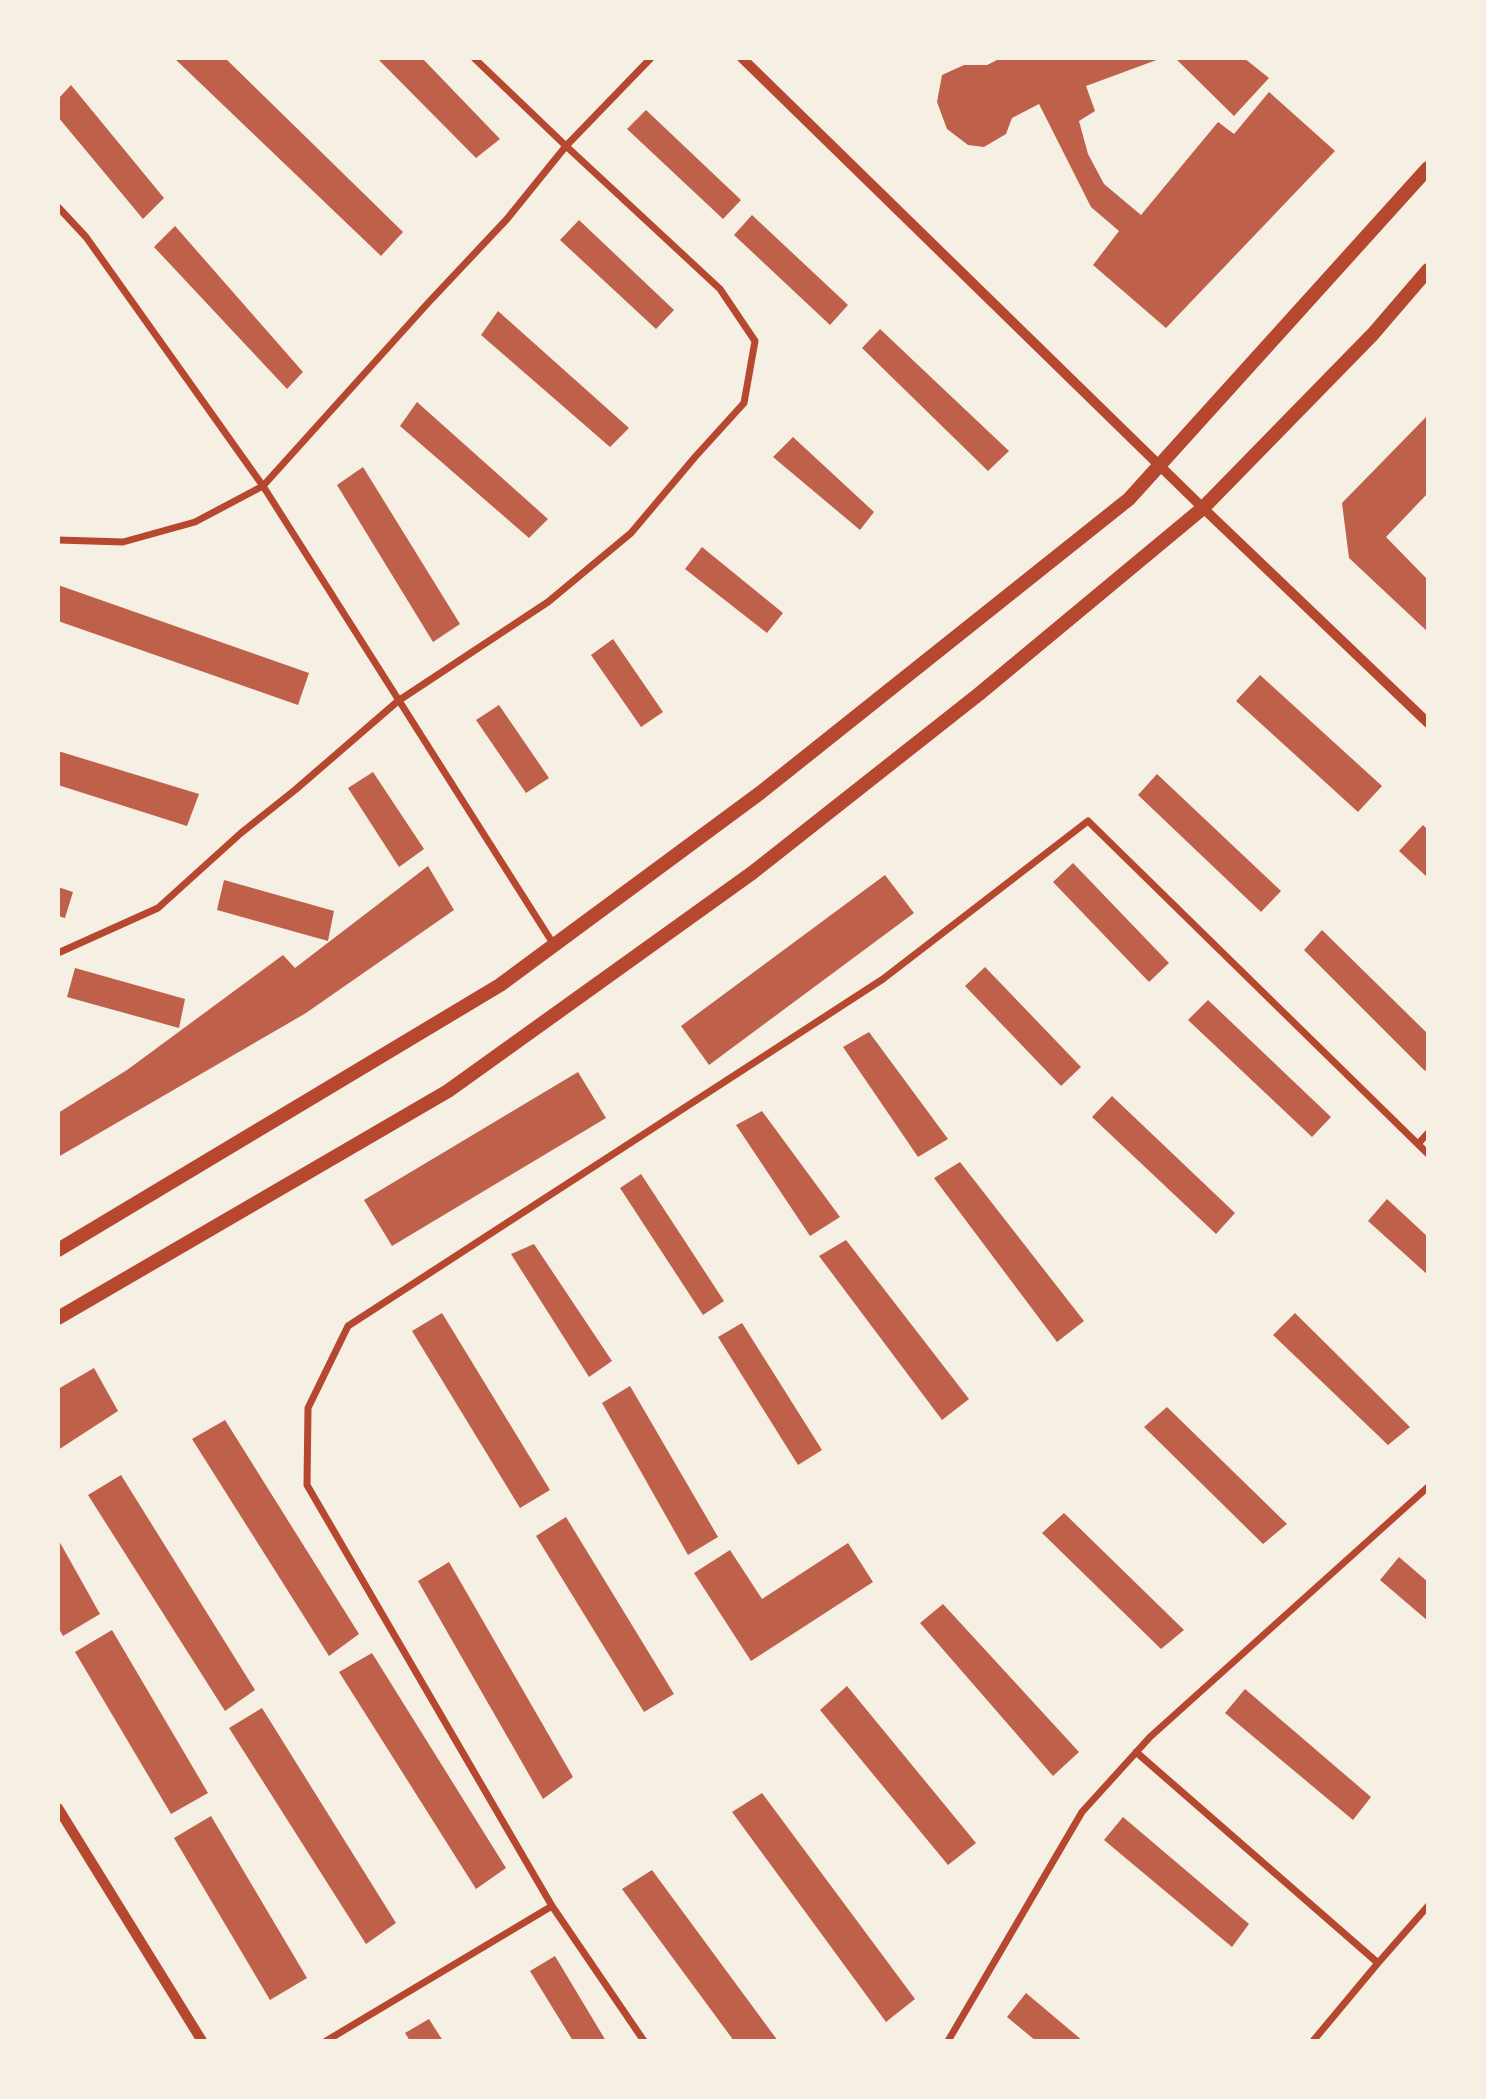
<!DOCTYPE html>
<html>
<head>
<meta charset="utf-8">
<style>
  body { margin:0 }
  #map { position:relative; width:1486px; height:2099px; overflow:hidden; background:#f6efe4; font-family:Jost,sans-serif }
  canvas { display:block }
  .frame { position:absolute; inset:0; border:60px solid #f6efe4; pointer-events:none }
</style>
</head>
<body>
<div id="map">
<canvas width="1486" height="2099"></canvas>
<div class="frame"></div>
</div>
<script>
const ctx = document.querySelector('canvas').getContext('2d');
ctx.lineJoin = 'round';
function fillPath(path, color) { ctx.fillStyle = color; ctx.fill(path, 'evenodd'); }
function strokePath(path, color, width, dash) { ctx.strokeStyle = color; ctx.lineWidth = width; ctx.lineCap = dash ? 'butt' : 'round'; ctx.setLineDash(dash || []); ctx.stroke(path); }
const building = new Path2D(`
  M174,58H225L403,232L381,256Z
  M377,58H422L500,139L476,158Z
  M1001,58H1162L1086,86L1095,111L1079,121L1088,154L1104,184L1141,215L1218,122L1234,134L1269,92L1335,151L1166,328L1093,265L1119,231L1091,207L1039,104L1012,118L1006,134L984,147L968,145L947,129L937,102L942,75L964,65H987Z
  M1175,58H1244L1269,78L1234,116Z
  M71,85L164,198L143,219L58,117V99Z
  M646,110L741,200L723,219L627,129Z
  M752,215L848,305L830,325L734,235Z
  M579,220L674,310L656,329L560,240Z
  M175,226L303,372L287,389L154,247Z
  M498,311L629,428L610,447L481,335Z
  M880,329L1009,451L988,471L862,348Z
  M417,402L548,519L529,538L400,426Z
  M1428,415V493L1386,537L1428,580V632L1349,558L1342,503Z
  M793,437L874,512L860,530L773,457Z
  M363,467L460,624L433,642L337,485Z
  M702,547L783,613L767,633L685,569Z
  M58,585L309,673L298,705L58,621Z
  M613,639L663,712L641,727L591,655Z
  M1260,675L1382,786L1358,812L1236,701Z
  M499,705L549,778L526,793L476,720Z
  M58,751L199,794L187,826L58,785Z
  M373,772L424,849L399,867L348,788Z
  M1157,774L1281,891L1261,912L1138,795Z
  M1423,825L1428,830V878L1399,851Z
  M1073,863L1169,963L1149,982L1053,882Z
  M428,866L454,910L306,1013L58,1157V1113L127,1070L283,955L295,968Z
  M885,875L914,913L709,1065L681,1026Z
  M224,880L334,911L328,941L217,910Z
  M58,887L73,892L65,918L58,916Z
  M1322,930L1428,1034V1066L1425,1071L1304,950Z
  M985,967L1081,1067L1061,1086L965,986Z
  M75,968L185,999L179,1028L67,997Z
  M1208,1000L1331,1117L1312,1137L1188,1020Z
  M869,1032L948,1139L918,1157L843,1047Z
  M578,1072L606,1118L392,1246L364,1200Z
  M1112,1096L1235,1213L1216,1234L1092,1117Z
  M762,1111L840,1217L810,1236L736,1125Z
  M960,1162L1084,1321L1057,1342L934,1178Z
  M641,1174L724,1301L703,1315L620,1188Z
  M1387,1199L1428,1237V1275L1368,1221Z
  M846,1240L969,1399L942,1420L819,1256Z
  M534,1244L612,1361L589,1377L511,1254Z
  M442,1313L550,1490L520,1508L412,1331Z
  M1295,1313L1410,1427L1388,1445L1273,1335Z
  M742,1323L822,1450L798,1465L718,1337Z
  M94,1368L118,1411L58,1450V1389Z
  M630,1386L718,1537L688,1555L602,1403Z
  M1167,1407L1287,1524L1263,1544L1144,1427Z
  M225,1420L359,1634L329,1656L192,1439Z
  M121,1475L255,1690L225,1711L88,1495Z
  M1064,1513L1184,1630L1161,1649L1042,1533Z
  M566,1517L674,1694L644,1712L536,1536Z
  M58,1539L100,1614L63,1636L58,1627Z
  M848,1543L873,1582L751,1661L694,1573L730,1550L762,1599Z
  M1399,1557L1428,1582V1621L1380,1580Z
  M449,1562L573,1777L543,1799L418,1581Z
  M943,1604L1079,1752L1053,1776L920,1623Z
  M112,1630L208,1793L171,1814L75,1652Z
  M372,1653L506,1868L476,1889L339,1672Z
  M847,1686L976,1843L948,1865L820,1710Z
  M1245,1689L1371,1797L1353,1820L1225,1713Z
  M262,1708L396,1923L366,1944L229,1728Z
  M762,1793L915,1999L886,2022L732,1812Z
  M211,1816L307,1978L270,2000L174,1838Z
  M1123,1817L1249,1924L1232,1947L1104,1840Z
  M652,1870L778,2041H734L622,1889Z
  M555,1956L606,2041H573L530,1971Z
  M1026,1993L1083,2041H1036L1007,2017Z
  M429,2019L443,2041H410L405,2033Z`);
const minor = new Path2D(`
  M58,207L86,237L263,486L554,945
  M58,540L123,542L195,522L263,486L428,303L507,219L566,146L474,58
  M58,953L158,908L241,833L295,790L398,701L548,602L631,533L695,457L744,403L755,341L720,289L566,146L651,58
  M1418,1144L1428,1133
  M1136,1752L1378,1963L1313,2041
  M1378,1963L1428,1906
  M326,2041L552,1906
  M644,2041L552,1906L307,1485L308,1408L348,1326L883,979L1088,821L1428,1154
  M948,2041L1082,1812L1150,1737L1428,1487`);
const tertiary = new Path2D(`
  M742,58L1203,508L1428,723
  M58,1808L202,2041`);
const primary = new Path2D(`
  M58,1250L500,985L760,793L1129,499L1428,168
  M58,1318L448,1091L752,873L979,694L1203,508L1373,334L1428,270`);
fillPath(building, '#bf614a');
strokePath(minor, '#b5482f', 7);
strokePath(tertiary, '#b5482f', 10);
strokePath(primary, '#b5482f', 14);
</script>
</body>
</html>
